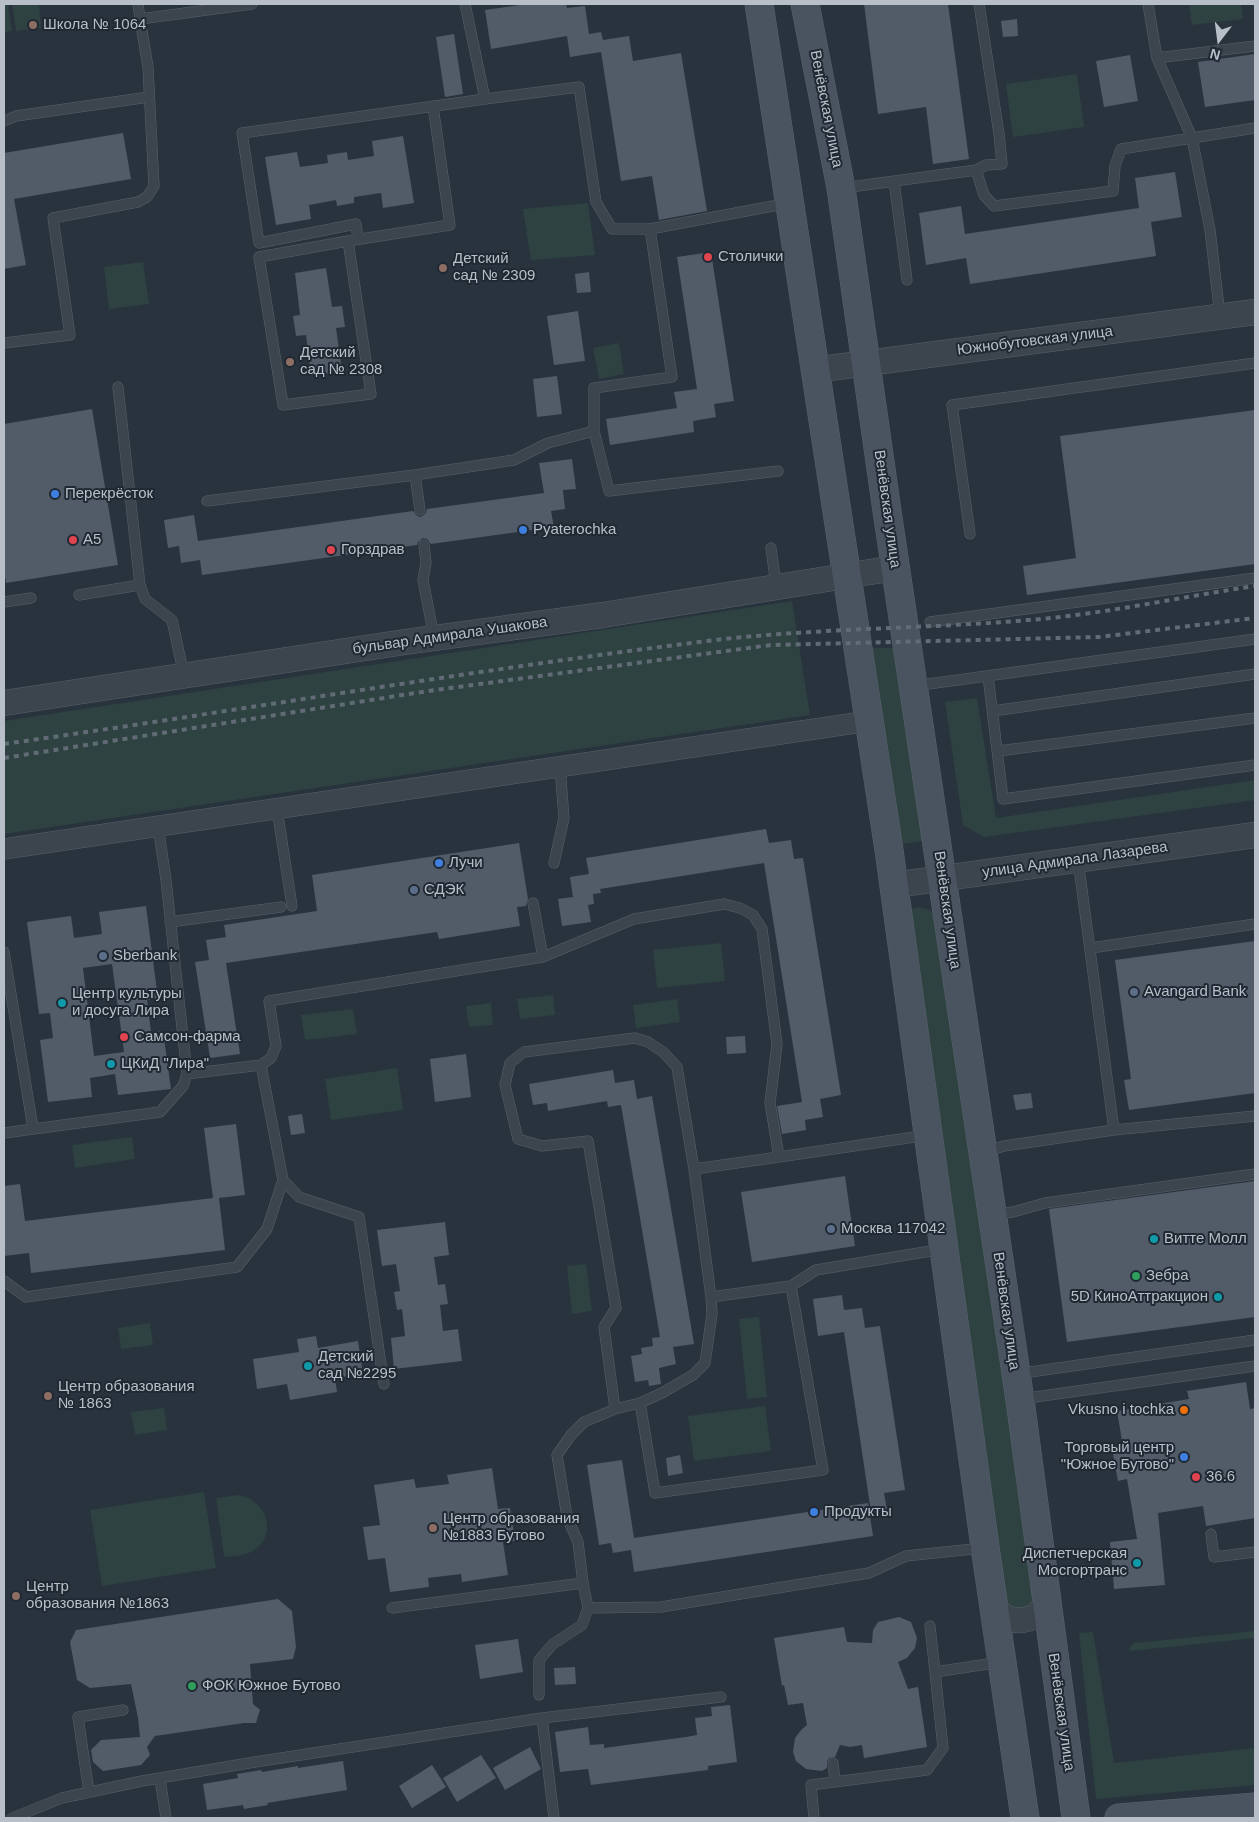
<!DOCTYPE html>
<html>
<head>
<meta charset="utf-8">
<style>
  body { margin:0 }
  #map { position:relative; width:1259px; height:1822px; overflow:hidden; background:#28333d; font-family:Arial,sans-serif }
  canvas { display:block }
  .frame { position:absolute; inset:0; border:5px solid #b8bfc8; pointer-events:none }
  .north { position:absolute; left:1194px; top:15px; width:50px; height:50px; -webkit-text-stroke:4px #202933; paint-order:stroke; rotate:195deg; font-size:14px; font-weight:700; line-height:20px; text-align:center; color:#b8bfc8 }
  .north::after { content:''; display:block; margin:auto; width:18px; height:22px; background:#b8bfc8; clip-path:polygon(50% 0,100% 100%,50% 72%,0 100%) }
</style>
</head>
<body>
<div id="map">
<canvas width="1259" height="1822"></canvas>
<div class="frame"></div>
<div class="north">N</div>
</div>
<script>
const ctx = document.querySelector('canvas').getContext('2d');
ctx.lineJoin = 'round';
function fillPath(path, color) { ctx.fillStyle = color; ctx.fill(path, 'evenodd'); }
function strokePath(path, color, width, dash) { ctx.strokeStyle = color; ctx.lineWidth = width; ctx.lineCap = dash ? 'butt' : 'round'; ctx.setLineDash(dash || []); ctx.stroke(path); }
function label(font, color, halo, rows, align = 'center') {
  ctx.font = font + ' Arial,sans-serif'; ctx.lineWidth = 4; ctx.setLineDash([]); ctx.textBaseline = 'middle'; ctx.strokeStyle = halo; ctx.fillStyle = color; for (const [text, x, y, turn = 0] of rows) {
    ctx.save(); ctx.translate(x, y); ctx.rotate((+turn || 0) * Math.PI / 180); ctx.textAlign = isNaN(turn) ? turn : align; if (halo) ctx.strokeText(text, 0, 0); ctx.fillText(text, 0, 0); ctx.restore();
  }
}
const green = new Path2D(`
  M4,4H8L12,31L4,32Z
  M12,4H39L41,28L16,31Z
  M1189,4H1241L1243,19L1192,25Z
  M1077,74L1084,127L1013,137L1006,84Z
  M588,203L595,255L531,260L523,209Z
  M143,262L149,304L109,309L104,267Z
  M619,343L624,374L599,379L593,348Z
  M792,601L810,715L4,834V721Z
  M865,648H897L924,841L894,845Z
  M977,698L996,818L1255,780V800L984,837L963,825L945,702Z
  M920,907L930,910L934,914L1037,1595C1028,1612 1025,1610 1009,1606L1004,1596L911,909Z
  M721,943L725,981L657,988L653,950Z
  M553,995L555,1015L520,1019L517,999Z
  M677,999L680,1022L636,1028L633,1005Z
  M491,1003L493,1025L469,1027L466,1006Z
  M353,1009L357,1034L305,1040L301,1015Z
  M397,1068L403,1110L331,1120L325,1079Z
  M132,1137L135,1159L75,1168L72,1145Z
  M586,1264L592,1311L572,1314L567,1266Z
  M759,1317L767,1397L747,1399L739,1319Z
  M150,1323L153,1345L121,1349L118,1328Z
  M765,1406L771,1451L694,1461L688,1416Z
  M164,1408L167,1430L135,1435L131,1412Z
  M204,1492L216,1568L102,1586L90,1510Z
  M239,1495C268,1501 279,1537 251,1552C243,1556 233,1556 224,1557L216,1498Z
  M1255,1631V1638L1130,1651V1647L1134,1643Z
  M1093,1632L1114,1763L1255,1748V1785L1096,1799L1079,1633Z`);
const building = new Path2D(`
  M527,4H566L567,8L585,6L589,34L601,32L603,40L629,36L633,61L681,53L707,211L659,220L652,176L621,181L601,52L570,57L567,36L491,49L485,10Z
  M864,4H948L969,159L933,164L926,107L878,114Z
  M1017,19L1018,36L1003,37L1001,21Z
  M454,34L463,94L445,97L436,37Z
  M1255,54V100L1205,107L1198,62Z
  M1130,55L1138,101L1104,107L1096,61Z
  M123,133L131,179L14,199L26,265L4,269V153Z
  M403,136L414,203L383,208L381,193L354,197V203L337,206L336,200L309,205L311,219L276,225L265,157L297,152L300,167L328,163L327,155L347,152L348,160L374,156L372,141Z
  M1175,172L1182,217L1151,222L1156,256L970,284L966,258L926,265L919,213L961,206L965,234L1139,208L1135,178Z
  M711,252L734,401L714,404L716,417L693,421L694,432L610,445L606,419L677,408L674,392L697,389L677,257Z
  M326,268L332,307L342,306L345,327L336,328L342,371L311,376L306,335L296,336L293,316L300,315L295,273Z
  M589,272L591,292L577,293L575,274Z
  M578,311L585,361L554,365L547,316Z
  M557,376L562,414L537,417L533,379Z
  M92,409L118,565L6,583L4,571V424Z
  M1255,410V564L1027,595L1023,566L1076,558L1060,436Z
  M572,459L576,489L563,490L565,509L551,511L554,527L431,544L427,539L423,538L418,542L417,545L202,575L200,560L181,563L179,546L168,548L164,520L194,515L198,541L413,511L417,516L421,517L426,513L427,509L544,493L539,463Z
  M766,829L769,843L791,840L794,859L803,858L841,1095L820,1099L823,1117L805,1120L806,1130L782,1134L777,1106L802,1102L764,863L600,889L601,893L593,894L594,904L588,905L591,922L562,926L558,899L573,897L570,877L589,874L586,858Z
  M519,843L528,899L526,906L517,907L520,926L439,939L437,932L226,963L240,1054L210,1058L195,962L209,960L206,940L226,937L224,925L317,911L312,875Z
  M146,906L158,999L147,1000L151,1032L163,1031L171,1089L118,1095L115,1074L90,1078L92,1097L48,1102L40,1040L53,1038L50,1013L39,1014L27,922L71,916L74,938L102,934L99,912ZM112,964L124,1052L94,1056L83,968Z
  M1255,941V1093L1129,1110L1124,1080L1131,1079L1115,960Z
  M745,1036L746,1053L727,1054L726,1037Z
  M466,1054L471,1097L435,1102L430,1059Z
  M613,1070L615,1083L634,1080L637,1099L652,1096L694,1344L673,1347L676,1364L659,1368L661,1384L649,1386L648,1380L635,1382L631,1356L642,1354L641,1348L653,1346L652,1338L660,1337L621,1105L608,1107L607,1101L548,1111L547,1103L533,1105L529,1084Z
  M1031,1093L1033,1108L1016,1110L1013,1095Z
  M302,1114L305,1133L291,1135L288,1116Z
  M236,1124L245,1195L219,1198L225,1250L31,1273L29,1253L4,1256V1186L20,1184L25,1221L213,1198L204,1128Z
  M845,1176L855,1246L752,1262L741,1192Z
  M1255,1181V1317L1067,1342L1049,1209Z
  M445,1222L449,1255L434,1257L438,1285L445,1284L448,1304L440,1305L443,1331L458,1329L462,1361L394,1369L391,1338L405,1336L402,1309L397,1310L394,1292L400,1291L396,1264L382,1266L377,1230Z
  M842,1295L844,1310L862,1308L865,1328L880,1326L905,1490L884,1493L887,1510L871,1512L844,1332L818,1336L813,1299Z
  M316,1336L318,1348L358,1341L363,1374L335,1378L337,1392L290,1400L287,1384L257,1389L253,1359L299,1352L297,1339Z
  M1246,1382L1250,1409L1255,1408V1518L1206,1526L1203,1506L1158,1513L1165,1585L1114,1589L1110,1542L1137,1539L1127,1479L1118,1481L1112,1449L1123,1447L1117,1411L1189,1399L1187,1391Z
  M680,1455L683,1473L668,1476L666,1458Z
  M622,1460L634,1538L868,1503L873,1536L634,1572L631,1550L613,1553L611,1543L599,1545L587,1465Z
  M492,1468L498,1509L510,1508L515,1541L503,1542L508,1575L462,1582L461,1574L428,1578L429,1587L390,1592L385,1558L368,1560L363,1527L380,1525L374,1485L414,1479L416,1488L449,1484L447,1475Z
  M278,1599L292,1611L296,1647L293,1659L250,1664L253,1704L260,1710L256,1723H244L155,1736L147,1747L150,1755L141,1765L103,1771L93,1762L91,1750L101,1740L140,1737L138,1718L131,1684L90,1688L77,1680L70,1642L76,1630Z
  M899,1617L911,1622L917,1638L915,1648L907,1658L898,1662L908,1689L918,1687L927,1747L864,1758L862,1745L850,1747L840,1745L835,1757L829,1758L827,1761V1768L822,1771L806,1769L796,1761L793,1752L795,1738L802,1729L807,1725L803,1703L788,1705L784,1685L782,1686L774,1638L844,1627L847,1642L872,1643L873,1630L878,1622Z
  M518,1639L523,1672L480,1679L475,1645Z
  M575,1667L576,1684L555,1685L554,1668Z
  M730,1705L737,1762L708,1766V1770L591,1785L588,1769L560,1772L555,1732L588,1727L590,1745L604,1744V1748L686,1737L697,1735L695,1718L712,1716L711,1707Z
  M530,1747L541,1769L505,1790L493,1768Z
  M481,1755L496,1778L457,1802L443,1778Z
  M343,1761L347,1790L267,1803L268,1805L244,1809L243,1805L207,1810L203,1784L238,1778L237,1774L261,1770L262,1772L298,1766V1768Z
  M432,1765L446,1787L412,1808L399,1786Z`);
const service = new Path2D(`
  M138,4L140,19
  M465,4L485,99L579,87L596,202L612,229H650L789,203
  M1148,4L1157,58
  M1255,46L1157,58L1192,138L1255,128
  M4,121L16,116L149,97
  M976,170L986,165L1002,164L999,134L979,4
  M894,181L907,280
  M843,188L976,170L984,195L994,206L1113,191L1115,166L1121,149L1192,138L1210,230L1220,316
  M358,239L356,224L259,243L242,133L485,99
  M348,241L371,394L283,405L259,257L348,241L450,225L433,106
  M4,343L70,335L53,218L138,202L147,197L154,186L148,67L140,19L252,4
  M118,387L140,585L145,599L172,620L184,675
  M594,431L609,491L778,471
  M415,475L420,510
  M207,501L415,475L514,460L548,443L594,431V388L672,377L650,229
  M970,534L952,405L1255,363
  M424,545L426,563L423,580L434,637
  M771,548L776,586
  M79,595L140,585
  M4,602L31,598
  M930,622L1255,578
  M988,676L1003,799L1255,765
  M914,686L1255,639
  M993,711L1255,674
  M998,751L1255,718
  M277,809L292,906
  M158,826L166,880L187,1074
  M1078,860L1114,1130
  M554,863L564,818L560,767
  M533,903L543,957
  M170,922L281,907
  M1091,948L1255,924
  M4,952L33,1128
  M4,1133L160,1112L183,1086L187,1074L261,1065L271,1058L276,1046L269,1001L543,957L634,919L724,904L740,908L753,915L762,929L777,1044L770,1103L779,1157L928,1135
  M984,1152L1004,1146L1114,1130L1255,1116
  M283,1180L299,1197L359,1217L384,1384
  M993,1215L1013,1212L1045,1203L1255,1174
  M4,1281L26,1297L237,1267L267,1229L283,1180L261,1065
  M711,1297L791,1286L816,1270L943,1249
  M1016,1374L1255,1340
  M1021,1399L1255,1366
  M640,1403L655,1493L823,1470L791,1286
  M615,1409L604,1327L616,1308L588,1141L542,1146L518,1139L505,1085L510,1063L524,1052L635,1038L648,1042L663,1052L677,1067L694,1169
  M1211,1534L1214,1557L1255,1552
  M392,1608L583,1583
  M588,1608L661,1607L869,1573L906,1556L983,1548
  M930,1626L935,1672
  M539,1695V1660L553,1644L582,1625L588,1608L583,1583L578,1542L567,1517L557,1455L571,1435L584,1422L615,1409L640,1403L662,1393L693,1375L705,1363L712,1314L711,1297L694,1169L779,1157
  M542,1718L554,1818
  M833,1763L835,1781
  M160,1779L166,1818
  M89,1792L78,1717L123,1710
  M12,1818L62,1798L142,1781L255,1762L542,1718L721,1697
  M814,1818L811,1785L927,1770L943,1748L935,1672L1001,1662`);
const minor = new Path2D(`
  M4,849L869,721`);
const tertiary = new Path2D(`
  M814,370L1255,312
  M4,703L405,642L603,615L895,568
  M894,885L1255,835
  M995,1607C997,1610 1000,1614 1003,1616C1013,1623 1033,1621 1041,1611C1044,1608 1045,1603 1046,1599`);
const secondary = new Path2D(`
  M759,4L889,850L985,1547L1025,1818
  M805,4L841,188L887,511L1020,1400L1076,1818
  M1119,1818L1255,1807`);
const rail = new Path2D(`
  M4,744C238,711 472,670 707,641C814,628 922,629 1029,620C1105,614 1180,597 1255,586
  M4,758L428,691L771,645L1099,637L1255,618`);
const markers = [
  [33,25,5,"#8d6e63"],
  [708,257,5,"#e0444e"],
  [443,268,5,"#8d6e63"],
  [290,362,5,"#8d6e63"],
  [55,494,5,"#3f7fe0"],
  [523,530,5,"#3f7fe0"],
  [73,540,5,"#e0444e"],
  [331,550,5,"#e0444e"],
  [439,863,5,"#3f7fe0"],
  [414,890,5,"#5c6f8a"],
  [103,956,5,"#5c6f8a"],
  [1134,992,5,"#5c6f8a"],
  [62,1003,5,"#0f9aa8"],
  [124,1037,5,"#e0444e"],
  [111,1064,5,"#0f9aa8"],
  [831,1229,5,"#5c6f8a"],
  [1154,1239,5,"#0f9aa8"],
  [1136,1276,5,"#2e9e5b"],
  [1218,1297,5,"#0f9aa8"],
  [308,1366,5,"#0f9aa8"],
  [48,1396,5,"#8d6e63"],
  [1184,1410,5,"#e8710a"],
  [1184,1457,5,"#3f7fe0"],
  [1196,1477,5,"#e0444e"],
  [814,1512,5,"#3f7fe0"],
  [433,1528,5,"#8d6e63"],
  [1137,1563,5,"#0f9aa8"],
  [16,1596,5,"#8d6e63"],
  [192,1686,5,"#2e9e5b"]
];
const poiNames = [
  ["Школа № 1064",43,25],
  ["Столички",718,257],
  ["Детский",453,259],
  ["сад № 2309",453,276],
  ["Детский",300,353],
  ["сад № 2308",300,370],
  ["Перекрёсток",65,494],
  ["Pyaterochka",533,530],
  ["А5",83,540],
  ["Горздрав",341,550],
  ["Лучи",449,863],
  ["СДЭК",424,890],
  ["Sberbank",113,956],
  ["Avangard Bank",1144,992],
  ["Центр культуры",72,994],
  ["и досуга Лира",72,1011],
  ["Самсон-фарма",134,1037],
  ["ЦКиД \"Лира\"",121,1064],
  ["Москва 117042",841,1229],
  ["Витте Молл",1164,1239],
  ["Зебра",1146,1276],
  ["5D КиноАттракцион",1208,1297,"right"],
  ["Детский",318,1357],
  ["сад №2295",318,1374],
  ["Центр образования",58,1387],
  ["№ 1863",58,1404],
  ["Vkusno i tochka",1174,1410,"right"],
  ["Торговый центр",1174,1448,"right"],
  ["\"Южное Бутово\"",1174,1465,"right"],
  ["36.6",1206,1477],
  ["Продукты",824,1512],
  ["Центр образования",443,1519],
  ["№1883 Бутово",443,1536],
  ["Диспетчерская",1127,1554,"right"],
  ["Мосгортранс",1127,1571,"right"],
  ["Центр",26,1587],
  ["образования №1863",26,1604],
  ["ФОК Южное Бутово",202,1686]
];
const streetNames = [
  ["Венёвская улица",826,109,79],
  ["Южнобутовская улица",1035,341,-7],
  ["Венёвская улица",887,509,82],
  ["бульвар Адмирала Ушакова",450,636,-8],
  ["улица Адмирала Лазарева",1075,860,-8],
  ["Венёвская улица",947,910,82],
  ["Венёвская улица",1006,1311,82],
  ["Венёвская улица",1061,1712,82]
];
fillPath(green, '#2d4241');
fillPath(building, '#515c68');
strokePath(service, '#59626b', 11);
strokePath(minor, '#59626b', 21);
strokePath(tertiary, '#59626b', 26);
strokePath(secondary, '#59626b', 29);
strokePath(service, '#3c444e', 10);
strokePath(minor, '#3c444e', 20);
strokePath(tertiary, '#3c444e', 25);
strokePath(secondary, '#4a5460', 28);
strokePath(rail, '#606b76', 4, [5, 5]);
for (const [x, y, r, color] of markers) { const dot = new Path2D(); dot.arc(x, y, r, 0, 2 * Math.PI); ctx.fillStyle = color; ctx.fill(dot); strokePath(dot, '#202933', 2); }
label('15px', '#b8bfc8', '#202933', poiNames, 'left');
label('15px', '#b8bfc8', '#202933', streetNames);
</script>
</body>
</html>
